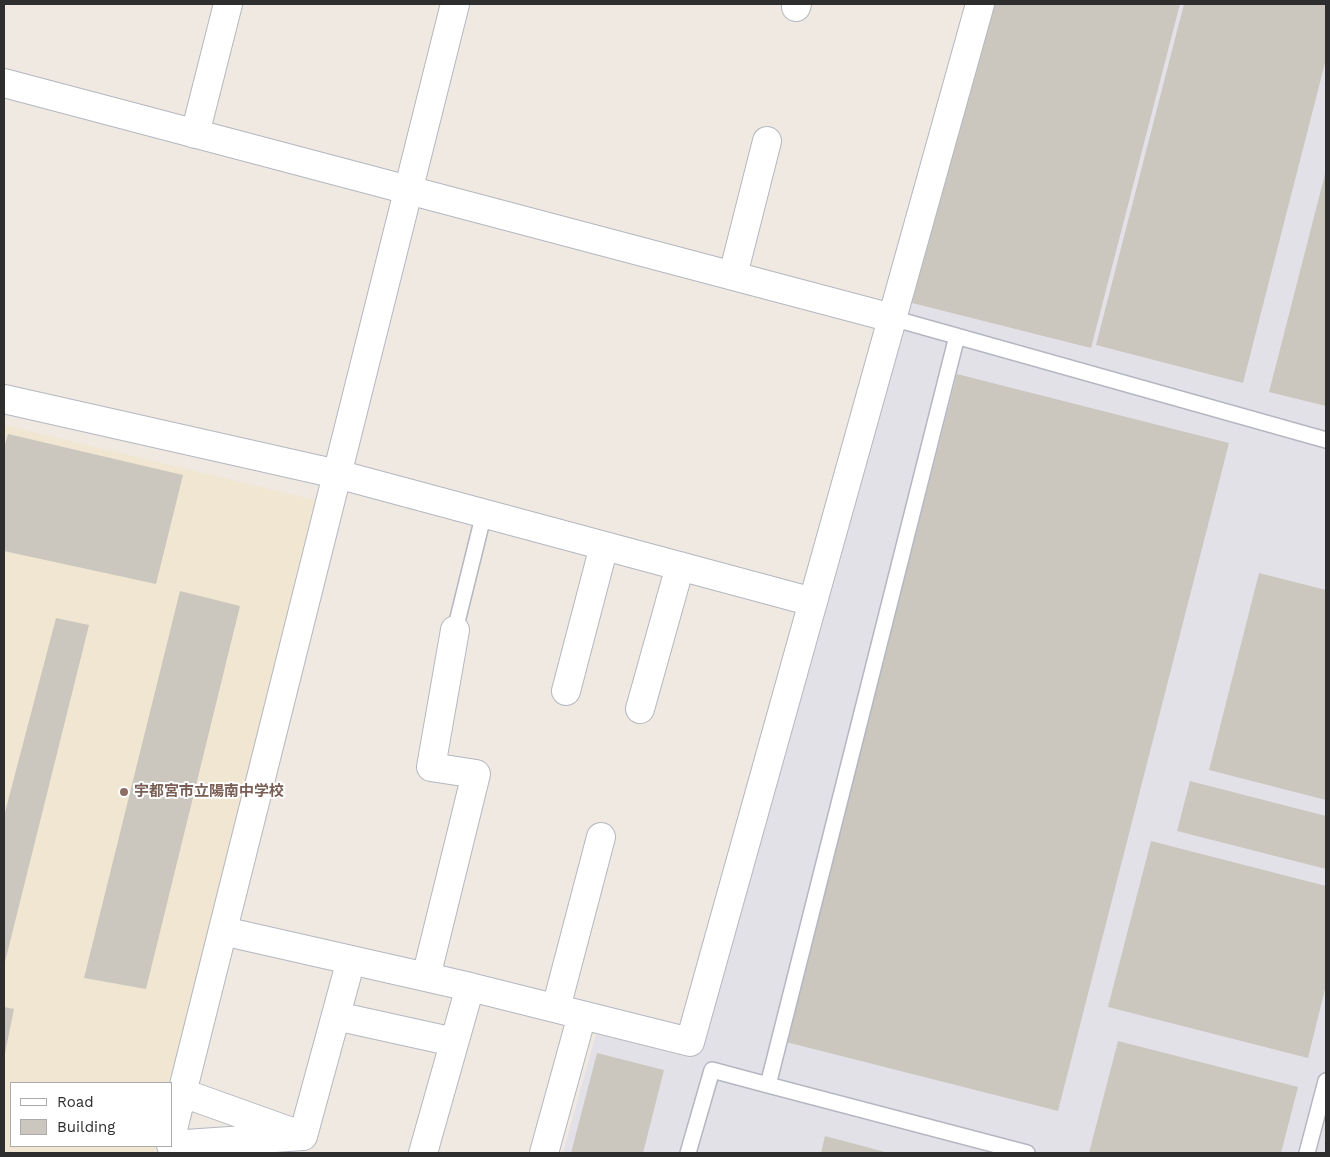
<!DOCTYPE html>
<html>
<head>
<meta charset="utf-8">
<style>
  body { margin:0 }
  #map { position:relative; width:1330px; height:1157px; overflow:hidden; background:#efe9e1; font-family:"Work Sans",sans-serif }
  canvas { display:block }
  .frame { position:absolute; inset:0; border:5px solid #2e2e2e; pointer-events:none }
  .legend { position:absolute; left:10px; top:1082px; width:162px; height:65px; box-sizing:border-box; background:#fff; border:1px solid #ababab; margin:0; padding:6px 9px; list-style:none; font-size:15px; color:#2e2e2e }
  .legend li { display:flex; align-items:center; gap:10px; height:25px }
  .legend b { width:25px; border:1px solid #ababab }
</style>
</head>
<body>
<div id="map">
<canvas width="1330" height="1157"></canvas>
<div class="frame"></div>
<ul class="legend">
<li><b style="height:6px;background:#fff"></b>Road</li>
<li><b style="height:14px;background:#cbc7bf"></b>Building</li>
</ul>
</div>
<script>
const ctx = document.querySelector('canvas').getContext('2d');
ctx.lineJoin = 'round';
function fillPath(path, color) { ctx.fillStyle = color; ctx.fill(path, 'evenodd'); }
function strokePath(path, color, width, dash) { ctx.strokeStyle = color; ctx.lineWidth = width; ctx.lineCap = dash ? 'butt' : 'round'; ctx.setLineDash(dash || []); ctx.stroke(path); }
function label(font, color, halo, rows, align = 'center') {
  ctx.font = font + ' "Work Sans","Noto Sans JP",sans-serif'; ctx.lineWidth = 4; ctx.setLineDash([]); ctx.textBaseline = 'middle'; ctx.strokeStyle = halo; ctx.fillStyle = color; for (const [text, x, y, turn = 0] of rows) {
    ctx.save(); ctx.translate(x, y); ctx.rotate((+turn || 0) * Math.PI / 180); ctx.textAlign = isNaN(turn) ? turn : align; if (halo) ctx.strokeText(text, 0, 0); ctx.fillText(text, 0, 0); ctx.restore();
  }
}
const industrial = new Path2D(`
  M981,4H1326V1153H563L596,1034L691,1058Z`);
const education = new Path2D(`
  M4,425L315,500L171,1085V1083H11V1146H156L154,1153H4Z`);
const building = new Path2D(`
  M989,4H1180L1091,348L912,303Z
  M1184,4H1326V59L1243,383L1096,345Z
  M1326,170V406L1269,392Z
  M957,374L1229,443L1058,1111L786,1042Z
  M8,434L183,475L156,584L4,551V448Z
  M1259,573L1326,590V800L1209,770Z
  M180,591L240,606L146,989L84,978Z
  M56,618L89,625L4,966V816Z
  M1190,781L1326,816V869L1177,831Z
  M1151,841L1326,886V985L1308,1058L1108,1007Z
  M4,1007L14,1009L5,1053H4Z
  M1118,1041L1298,1087L1281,1153H1089Z
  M597,1053L664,1070L643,1153H571Z
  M825,1136L889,1153H821Z`);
const service = new Path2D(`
  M892,318L1326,440
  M455,630L484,513
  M768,1085L1027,1153
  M688,1153L712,1070L768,1085L957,336
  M1307,1153L1326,1081`);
const minor = new Path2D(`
  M796,7L797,4
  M4,83L892,318
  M195,134L228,4
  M733,275L767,141
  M4,399L337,474L813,602
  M566,691L604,546
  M640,709L680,566
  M223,931L470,987
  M426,977L476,774L431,767L455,630
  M556,1008L601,837
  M336,1016L454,1042
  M303,1136L351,960
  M171,1137L455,4
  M171,1145L303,1136L183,1093
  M423,1153L470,987L690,1042L980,4
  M544,1153L582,1015`);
const markers = [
  [124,792,5,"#8d6e63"]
];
const educationNames = [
  ["宇都宮市立陽南中学校",134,792]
];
fillPath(industrial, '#e3e1e8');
fillPath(education, '#f0e6d1');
fillPath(building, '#cbc7bf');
strokePath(service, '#b4b7c1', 18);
strokePath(minor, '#b4b7c1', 30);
strokePath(service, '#fff', 15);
strokePath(minor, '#fff', 28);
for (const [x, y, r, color] of markers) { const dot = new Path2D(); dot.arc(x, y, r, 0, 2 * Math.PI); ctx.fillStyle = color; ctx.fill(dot); strokePath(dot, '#fff', 2); }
label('bold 15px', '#785e54', '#fff', educationNames, 'left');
</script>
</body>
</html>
